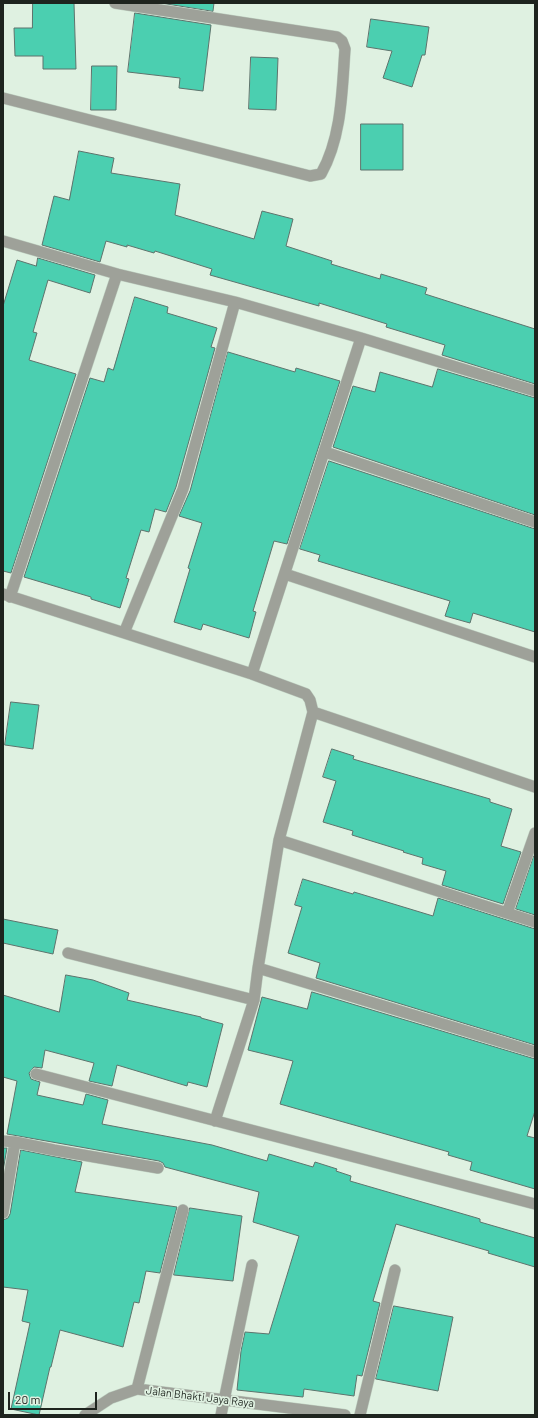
<!DOCTYPE html>
<html>
<head>
<meta charset="utf-8">
<style>
  body { margin:0 }
  #map { position:relative; width:538px; height:1418px; overflow:hidden; background:#dff1e1; font-family:Barlow,sans-serif }
  canvas { display:block }
  .frame { position:absolute; inset:0; border:4px solid #1e241e; pointer-events:none }
  .scale { position:absolute; left:8px; top:1392px; width:89px; height:18px; box-sizing:border-box; border:2px solid #1e241e; border-top:0; padding-left:5px; font-size:12px; line-height:14px; white-space:nowrap; color:#1e241e; -webkit-text-stroke:3px #dff1e1; paint-order:stroke }
</style>
</head>
<body>
<div id="map">
<canvas width="538" height="1418"></canvas>
<div class="frame"></div>
<div class="scale">20 m</div>
</div>
<script>
const ctx = document.querySelector('canvas').getContext('2d');
ctx.lineJoin = 'round';
function fillPath(path, color) { ctx.fillStyle = color; ctx.fill(path, 'evenodd'); }
function strokePath(path, color, width, dash) { ctx.strokeStyle = color; ctx.lineWidth = width; ctx.lineCap = dash ? 'butt' : 'round'; ctx.setLineDash(dash || []); ctx.stroke(path); }
function label(font, color, halo, rows, align = 'center') {
  ctx.font = font + ' Barlow,sans-serif'; ctx.lineWidth = 3.5; ctx.setLineDash([]); ctx.textBaseline = 'middle'; ctx.strokeStyle = halo; ctx.fillStyle = color; for (const [text, x, y, turn = 0] of rows) {
    ctx.save(); ctx.translate(x, y); ctx.rotate((+turn || 0) * Math.PI / 180); ctx.textAlign = isNaN(turn) ? turn : align; if (halo) ctx.strokeText(text, 0, 0); ctx.fillText(text, 0, 0); ctx.restore();
  }
}
const building = new Path2D(`
  M33,3H74L76,69H43V56H15L14,28H32Z
  M161,3H214L213,11Z
  M135,13L211,25L203,91L179,88L180,78L128,72Z
  M371,19L429,27L425,55H422L412,87L383,78L392,51L367,47Z
  M251,57L278,58L276,110L249,109Z
  M92,66H117L116,110H91Z
  M361,124H403V170H361Z
  M79,151L114,158L111,173L180,184L175,215L254,239L262,211L293,219L286,246L332,261L331,264L380,279L381,274L427,288L425,294L535,329V384L442,355L445,345L386,327L387,324L319,303V306L210,275L212,269L155,251L154,253L127,245V247L106,241L100,262L42,245L54,196L69,200Z
  M38,258L95,275L90,293L48,280L33,332L37,333L29,360L76,374L11,573L3,571V306L17,260L36,266Z
  M135,297L168,307L167,313L217,328L211,347L215,348L176,487L166,512L155,509L149,532L141,530L126,578L129,579L120,608L91,599V597L24,577L90,378L104,382L108,368L113,370Z
  M228,352L295,372L296,368L340,381L287,544L274,541L253,611L256,612L249,638L203,624L201,630L174,622L190,569L188,568L202,523L179,516L190,491Z
  M438,369L535,398V515L333,447L353,386L375,392L380,372L432,387Z
  M329,461L535,529V632L473,613L470,623L445,616L450,601L318,561L320,555L300,549Z
  M11,702L39,705L33,749L5,745Z
  M332,749L354,756L353,759L490,799V802L512,809L501,846L521,852L503,904L442,885L446,871L422,864L423,858L403,852L404,851L352,835L353,831L323,822L336,781L323,777Z
  M534,856H535V915L516,909Z
  M303,879L353,894L354,892L433,916L438,898L535,929V1045L316,978L320,963L288,953L302,907L295,905Z
  M3,919L58,930L53,954L3,943Z
  M66,975L93,980L129,993L127,1000L201,1017V1018L223,1024L207,1087L188,1082L187,1086L117,1065L112,1086L89,1081L94,1063L45,1050L42,1068L34,1067L29,1073L31,1079L40,1082L37,1095L83,1105L86,1094L108,1100L102,1124L212,1145L267,1161L269,1154L313,1167L315,1162L337,1169L336,1171L351,1176L350,1181L477,1218L480,1219V1222L535,1238V1267L488,1253L489,1251L396,1224L373,1301L380,1303L362,1376L357,1375L354,1396L304,1389L303,1397L237,1390L241,1351L245,1332L269,1334L299,1236L253,1222L259,1192L165,1167L163,1163L159,1161L7,1134L17,1081L3,1077V995L59,1012Z
  M312,992L535,1059V1111L527,1136L535,1138V1189L470,1170L472,1162L448,1155L449,1152L280,1104L293,1061L248,1050L262,997L307,1009Z
  M4,1148H7L3,1171V1154Z
  M21,1150L82,1162L75,1192L177,1207L160,1273L146,1271L139,1303L134,1302L123,1347L60,1330L51,1367H50L39,1415L11,1409L30,1323L22,1321L28,1290L3,1287V1220L8,1218L10,1214Z
  M190,1208L242,1216L233,1281L174,1275Z
  M394,1306L453,1317L438,1391L376,1379Z`);
const minor = new Path2D(`
  M3,98L310,176L321,174C342,137 342,90 345,49L342,41L337,37L115,3
  M3,241L117,274L235,302L361,338L535,391
  M325,452L535,522
  M285,574L535,657
  M3,594L252,674L306,694L310,700L313,712L279,840L258,968L254,1000L215,1121
  M10,597L117,274
  M124,633L183,489L235,302
  M252,674L361,338
  M313,712L535,787
  M279,840L535,922
  M507,913L535,833
  M68,953L254,1000
  M258,968L535,1052
  M36,1074L535,1204
  M3,1141L15,1142L54,1150L158,1168
  M3,1213L15,1142
  M137,1389L183,1210
  M85,1415L111,1398L137,1389L345,1415
  M221,1415L252,1265
  M360,1415L395,1270`);
const streetNames = [
  ["Jalan Bhakti Jaya Raya",200,1397,7]
];
fillPath(building, '#4bcfb0');
strokePath(building, '#5d736c', 1);
strokePath(minor, '#bcccbe', 12);
strokePath(minor, '#9ea199', 11);
label('11px', '#1e241e', '#dff1e1', streetNames);
</script>
</body>
</html>
